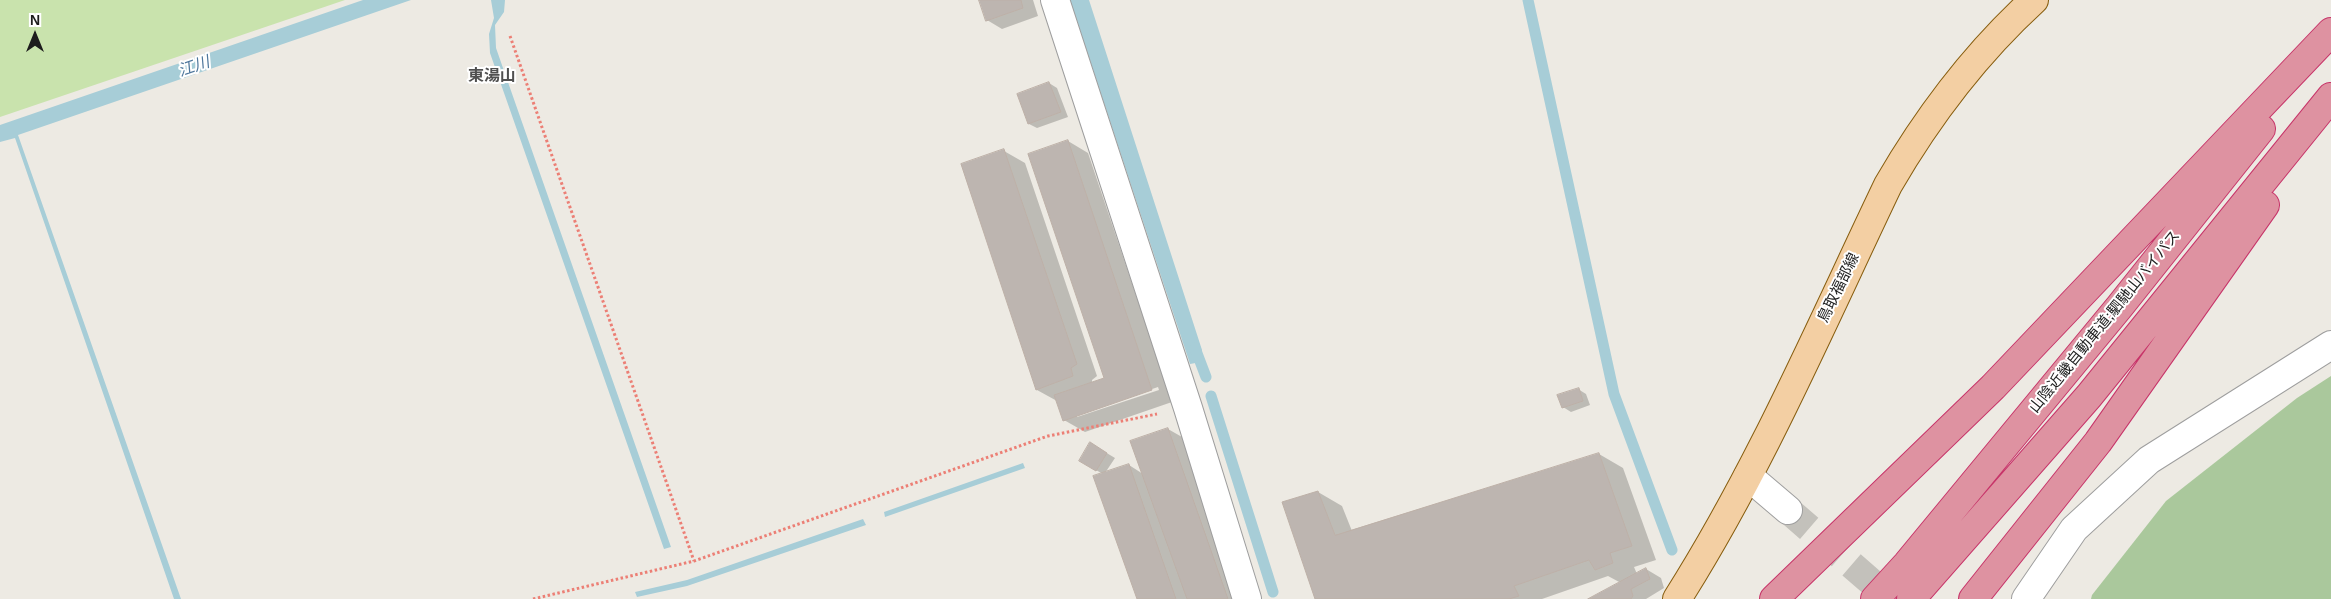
<!DOCTYPE html>
<html>
<head>
<meta charset="utf-8">
<style>
  body { margin:0 }
  #map { position:relative; width:2331px; height:599px; overflow:hidden; background:#edeae3; font-family:Arial,sans-serif }
  canvas { display:block }
  .north { position:absolute; left:10px; top:10px; width:50px; height:50px; -webkit-text-stroke:4px #fff; paint-order:stroke; rotate:0deg; font-size:14px; font-weight:700; line-height:20px; text-align:center; color:#1d1d1d }
  .north::after { content:''; display:block; margin:auto; width:18px; height:22px; background:#1d1d1d; clip-path:polygon(50% 0,100% 100%,50% 72%,0 100%) }
</style>
</head>
<body>
<div id="map">
<canvas width="2331" height="599"></canvas>
<div class="north">N</div>
</div>
<script>
const ctx = document.querySelector('canvas').getContext('2d');
ctx.lineJoin = 'round';
function fillPath(path, color) { ctx.fillStyle = color; ctx.fill(path, 'evenodd'); }
function strokePath(path, color, width, dash) { ctx.strokeStyle = color; ctx.lineWidth = width; ctx.lineCap = dash ? 'butt' : 'round'; ctx.setLineDash(dash || []); ctx.stroke(path); }
function label(font, color, halo, rows, align = 'center') {
  ctx.font = font + ' Arial,"Noto Sans JP",sans-serif'; ctx.lineWidth = 4; ctx.setLineDash([]); ctx.textBaseline = 'middle'; ctx.strokeStyle = halo; ctx.fillStyle = color; for (const [text, x, y, turn = 0] of rows) {
    ctx.save(); ctx.translate(x, y); ctx.rotate((+turn || 0) * Math.PI / 180); ctx.textAlign = isNaN(turn) ? turn : align; if (halo) ctx.strokeText(text, 0, 0); ctx.fillText(text, 0, 0); ctx.restore();
  }
}
const grass = new Path2D(`
  M0,0H345L0,117Z`);
const forest = new Path2D(`
  M2331,376V599H2091L2092,595L2166,501L2297,398Z`);
const water = new Path2D(`
  M363,0H411L18,135L181,599H174L15,138L0,142V125Z
  M491,0H505L504,12L495,25L496,48L671,547L664,549L490,53L489,34L494,18Z
  M1070,0H1089L1202,350L1201,362L1190,364Z
  M1023,463L1025,468L885,517L884,512Z
  M863,519L866,525L687,586L637,597L635,592L687,580Z`);
const shadow = new Path2D(`
  M980,0H1033L1038,16L1002,29L987,20Z
  M1049,83L1057,88L1068,117L1037,128L1029,124L1018,95Z
  M1068,141L1088,153L1172,402L1085,432L1064,420L1057,401L1037,390L963,165L1004,151L1025,163L1097,376L1092,380V384L1106,379ZM1158,387L1159,390L1077,417V415Z
  M1578,389L1586,394L1590,405L1571,412L1563,407Z
  M1168,429L1189,441L1244,599H1138L1103,474L1080,461L1090,443L1115,458L1105,473L1129,465L1143,474Z
  M1599,454L1623,468L1656,560L1634,567L1637,574L1646,569L1661,578L1664,588L1646,599H1592L1621,583L1608,576L1542,599H1317L1318,492L1342,506L1352,531Z`);
const stream = new Path2D(`
  M1528,0L1614,394L1672,550
  M1195,348L1206,377
  M1211,396L1273,592`);
const building = new Path2D(`
  M979,0H1021L1023,8L986,21Z
  M1049,82L1061,112L1028,124L1017,94Z
  M1068,140L1152,390L1063,421L1054,395L1104,378L1028,154Z
  M1004,149L1077,364L1071,368L1073,376L1036,390L961,164Z
  M1579,388L1583,401L1562,408L1557,395Z
  M1168,428L1228,599H1187L1130,441Z
  M1090,442L1107,453L1096,471L1079,461Z
  M1599,453L1632,546L1610,553L1613,563L1595,570L1589,560L1514,586L1519,596L1509,599H1315L1282,502L1318,491L1335,535Z
  M1129,464L1176,599H1137L1093,476Z
  M1646,568L1650,579L1631,589L1633,596L1631,599H1588Z`);
const minorTunnel = new Path2D(`
  M1788,510L1891,599`);
const path = new Path2D(`
  M510,36L694,561
  M533,599L694,561L1048,436L1157,414`);
const minor = new Path2D(`
  M1055,0L1188,408L1247,599
  M1748,476L1788,510
  M2026,599L2074,529L2149,460L2331,345`);
const primary = new Path2D(`
  M1677,599C1760,468 1821,325 1888,185C1928,116 1975,54 2034,0`);
const motorway = new Path2D(`
  M1774,599L1993,387L2331,32
  M1875,599L1907,564L2120,306L2261,129
  M1911,599L2089,396L2331,97
  M1973,599L2098,442L2265,205`);
const streetNames = [
  ["鳥取福部線",1839,288,-64],
  ["山陰近畿自動車道;駟馳山バイパス",2105,322,-51]
];
const waterNames = [
  ["江川",194,67,-19]
];
const neighbourhoodNames = [
  ["東湯山",492,77]
];
fillPath(grass, '#c9e3ad');
fillPath(forest, '#aac89c');
fillPath(water, '#a7cdd7');
fillPath(shadow, '#0003');
strokePath(stream, '#a7cdd7', 11);
fillPath(building, '#bdb5b0');
strokePath(building, '#bdb0a7', 1);
strokePath(minorTunnel, '#c3c1bb', 28, [28, 14]);
strokePath(minor, '#9e9e9e', 30);
strokePath(primary, '#875d0e', 30);
strokePath(motorway, '#c73469', 30);
strokePath(path, '#ec7f75', 3, [2.5, 2.5]);
strokePath(minor, '#fff', 28);
strokePath(primary, '#f3cfa3', 28);
strokePath(motorway, '#de92a1', 28);
label('15px', '#1d1d1d', '#fff', streetNames);
label('italic 16px', '#4f779c', '#fff', waterNames);
label('bold 16px', '#505050', '#fff', neighbourhoodNames);
</script>
</body>
</html>
